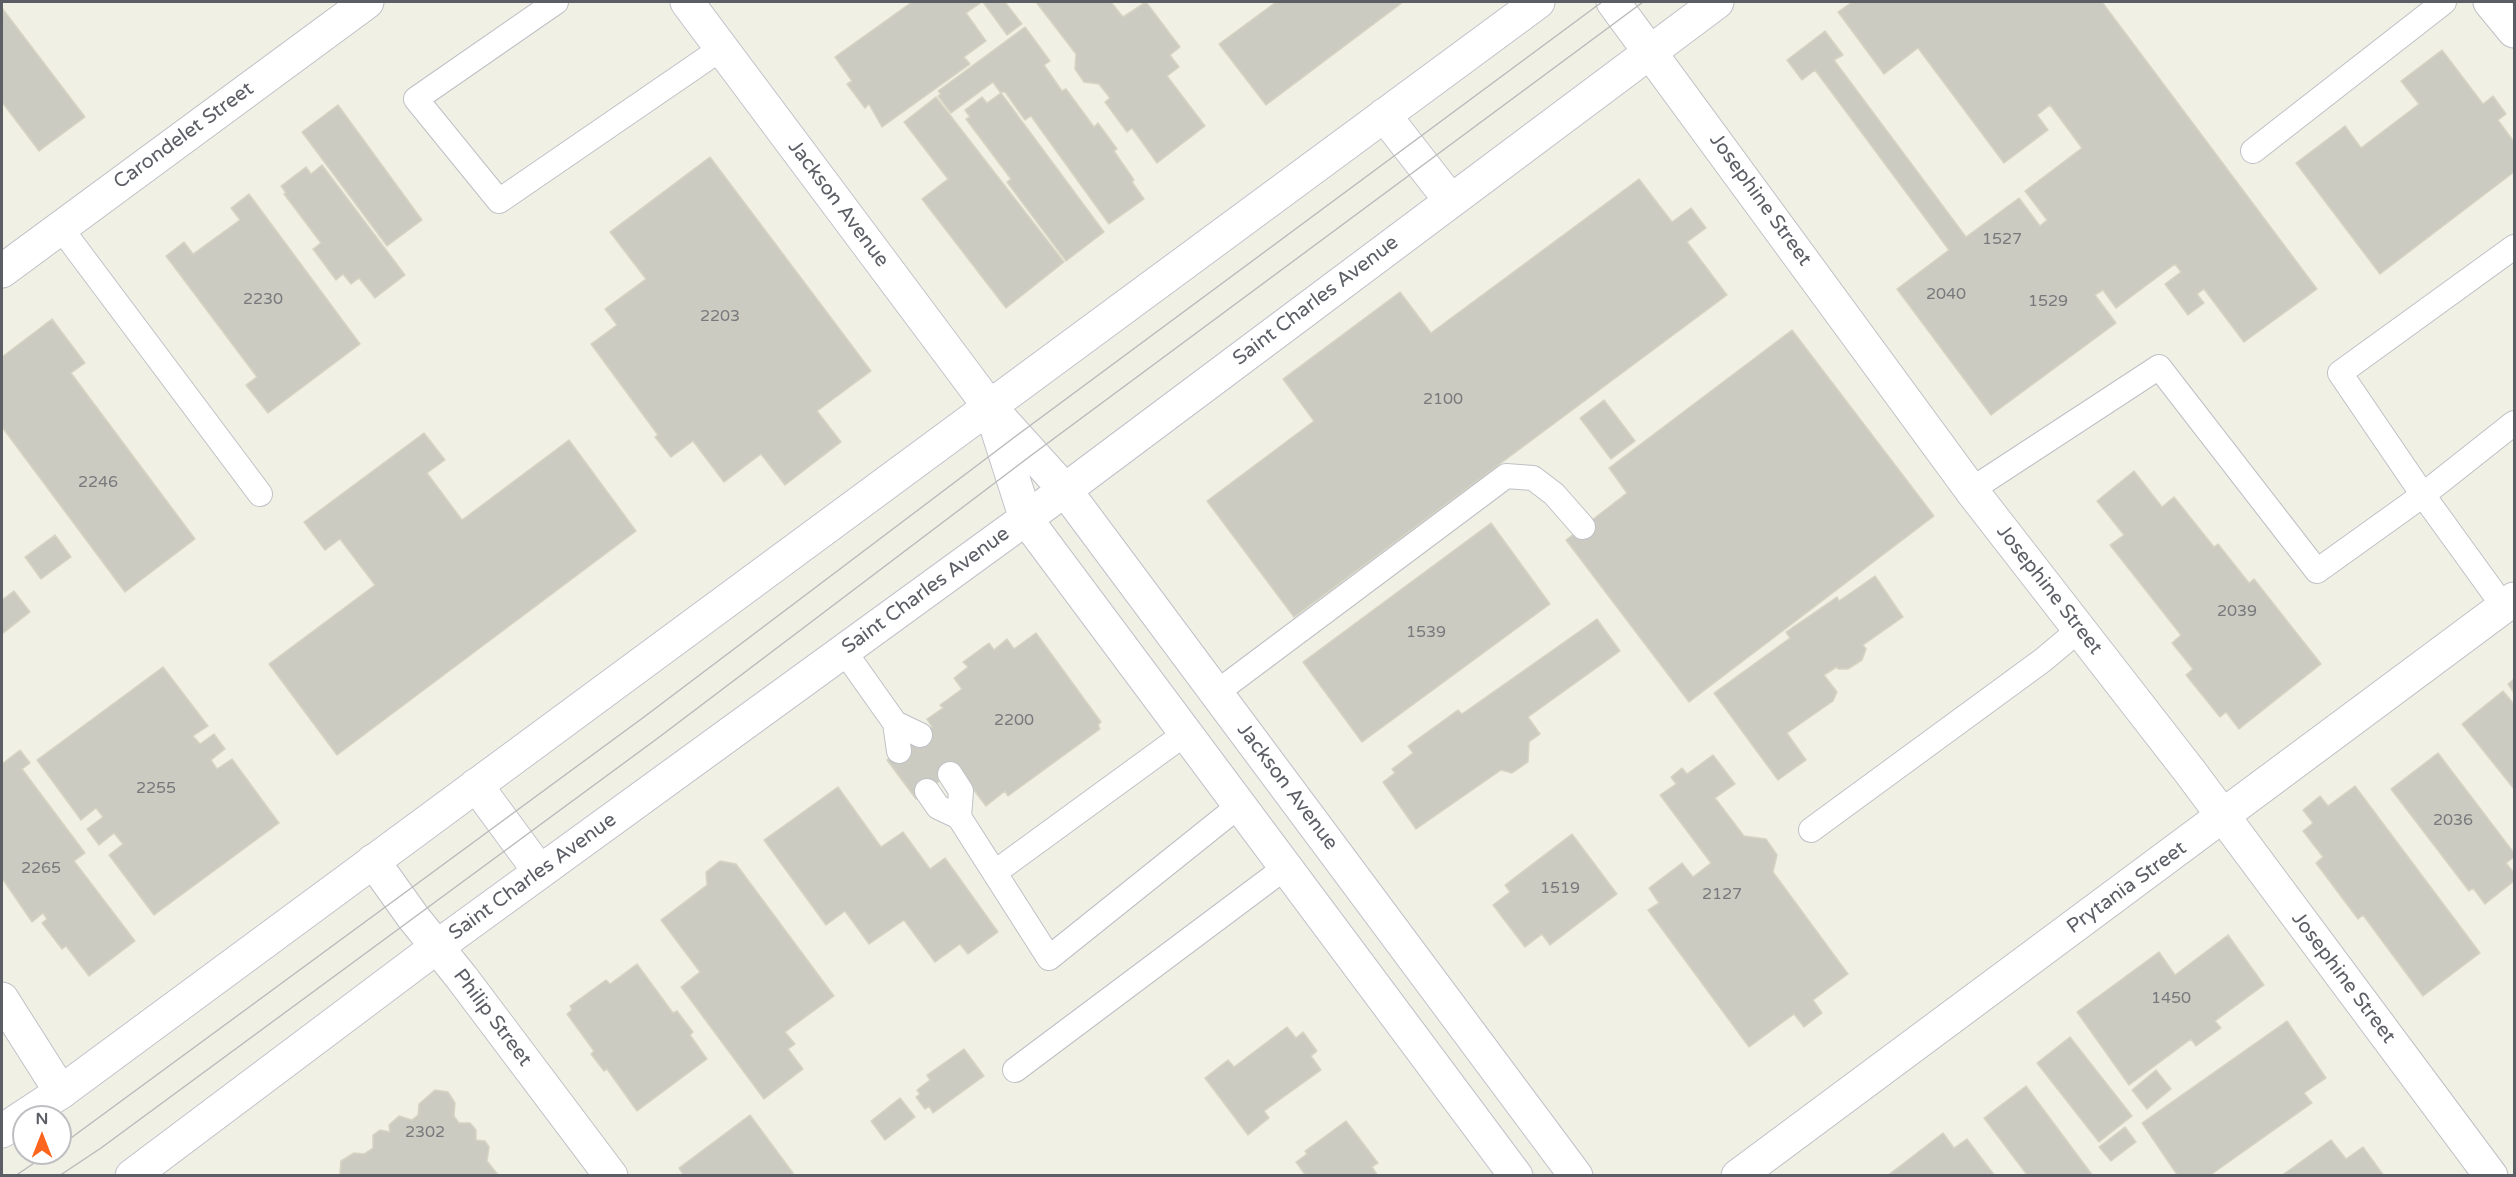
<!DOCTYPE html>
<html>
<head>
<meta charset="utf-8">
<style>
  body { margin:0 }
  #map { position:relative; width:2516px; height:1177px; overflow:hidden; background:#f0f0e4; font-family:"Varela Round",sans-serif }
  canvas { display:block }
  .frame { position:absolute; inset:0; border:3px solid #5c5e66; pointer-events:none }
  .north { position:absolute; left:12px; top:1105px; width:60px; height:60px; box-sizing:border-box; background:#fff; border:2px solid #bebfc2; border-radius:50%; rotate:0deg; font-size:16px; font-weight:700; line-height:24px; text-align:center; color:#5c5e66 }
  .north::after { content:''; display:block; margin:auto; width:21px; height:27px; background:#fc651e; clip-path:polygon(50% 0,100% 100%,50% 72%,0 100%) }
</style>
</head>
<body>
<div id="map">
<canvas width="2516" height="1177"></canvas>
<div class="frame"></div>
<div class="north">N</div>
</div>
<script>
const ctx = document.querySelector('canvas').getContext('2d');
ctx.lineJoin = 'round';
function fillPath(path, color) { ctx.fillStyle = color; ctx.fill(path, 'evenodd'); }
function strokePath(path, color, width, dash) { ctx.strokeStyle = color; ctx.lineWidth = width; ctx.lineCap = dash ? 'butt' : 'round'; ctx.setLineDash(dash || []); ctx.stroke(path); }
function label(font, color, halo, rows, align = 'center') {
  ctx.font = font + ' "Varela Round",sans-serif'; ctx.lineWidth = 4.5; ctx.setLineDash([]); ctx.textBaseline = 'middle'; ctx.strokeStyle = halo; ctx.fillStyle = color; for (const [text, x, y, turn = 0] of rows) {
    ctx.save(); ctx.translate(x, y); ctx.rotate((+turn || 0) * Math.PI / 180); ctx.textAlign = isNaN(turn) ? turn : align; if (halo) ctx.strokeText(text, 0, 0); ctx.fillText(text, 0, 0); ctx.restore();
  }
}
const building = new Path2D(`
  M912,2H982L966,13L986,41L964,57L970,64L882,127L869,104L865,108L847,84L852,81L835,57Z
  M983,2H1005L1022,24L1007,35Z
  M1036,2H1111L1123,17L1146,2L1180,47L1170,55L1179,67L1167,76L1205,126L1157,163L1132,128L1127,132L1105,102L1110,98L1099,84L1084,82L1075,69L1076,54Z
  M1276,2H1403L1266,105L1219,44Z
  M1852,2H2102L2317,289L2244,342L2204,289L2197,294L2204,303L2188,315L2165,284L2181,272L2175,264L2116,308L2103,290L2095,295L2116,323L1991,415L1897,289L1949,250L1815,70L1802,80L1787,60L1825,31L1843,55L1834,60L1966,237L2019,198L2040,226L2047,220L2025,191L2082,148L2050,105L2037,115L2048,130L2004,163L1918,48L1884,74L1838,12Z
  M2,8L85,117L39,151L2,102Z
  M1025,27L1050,61L1044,65L1062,91L1066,89L1094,127L1098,123L1117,149L1114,151L1134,180L1132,182L1144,199L1109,224L1031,116L1025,120L1005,92H1000L993,82L951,113L938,96L941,94L938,91Z
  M2442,50L2483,104L2493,96L2506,114L2498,120L2514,142V172L2380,274L2296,163L2345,126L2361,148L2419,104L2401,81Z
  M1001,93L1104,232L1066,261L1007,182L1011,179L966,119L970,117L965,110L982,97L987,103Z
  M936,97L1064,262L1006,308L922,199L948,179L904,122Z
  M338,105L422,220L387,246L302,132Z
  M710,157L871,371L817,411L841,442L785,485L761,454L724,482L693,441L671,457L655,437L658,435L591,344L617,325L605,309L646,279L610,232Z
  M322,165L405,275L375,298L359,278L351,284L343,274L336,280L313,249L321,243L284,194L286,193L281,186L306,167L311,174Z
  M1639,179L1672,222L1691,208L1706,228L1687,242L1727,295L1294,617L1207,501L1314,421L1283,379L1400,292L1431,333Z
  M249,194L360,344L268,413L246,385L257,377L166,256L184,242L193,254L240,220L231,208Z
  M52,319L85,363L71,373L195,539L125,592L2,427V357Z
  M1792,330L1934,516L1689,702L1566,540L1627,493L1609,468Z
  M1604,400L1635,441L1611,459L1580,418Z
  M424,433L445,460L427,473L462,520L569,440L636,531L337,755L269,664L375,585L340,539L325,550L304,522Z
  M2134,471L2162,507L2174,497L2214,547L2218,544L2249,583L2254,579L2321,664L2239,729L2226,712L2220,717L2186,675L2193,669L2172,643L2181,635L2110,545L2124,535L2097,501Z
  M1491,523L1550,604L1362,742L1303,662Z
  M55,535L71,557L41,579L25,557Z
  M1875,576L1903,617L1863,645L1866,649L1862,660L1848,669H1838L1837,667L1824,675L1837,692L1833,701L1787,733L1806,760L1778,780L1714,693L1790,638L1786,632L1837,597L1839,601Z
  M14,591L30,612L2,634V600Z
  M1597,619L1620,651L1528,717L1540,734L1529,742L1528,762L1512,773L1501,770L1416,829L1383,782L1395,773L1392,769L1413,753L1408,746L1458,710L1462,714Z
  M1036,633L1101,722L1098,725L1100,729L1008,796L1005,791L986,806L957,768L916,799L887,760L932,727L927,719L943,708L940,705L962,689L954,678L968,667L963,662L989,643L994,650L1007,639L1014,649Z
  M163,667L208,726L193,736L200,744L214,734L225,749L211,760L217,769L232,759L279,823L154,915L109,855L123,844L114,833L99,845L87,829L103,817L96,808L81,820L37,760Z
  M2514,679V693L2508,684Z
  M2503,691L2514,704V789L2462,724Z
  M20,750L30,763L22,769L85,853L74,861L135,941L89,976L66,946L62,949L42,923L47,919L43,913L32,922L2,878V764Z
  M2438,753L2514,853V857L2506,863L2514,873V881L2485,904L2473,888L2469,891L2391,789Z
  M1713,755L1735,784L1715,798L1744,836L1766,839L1777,855L1773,872L1848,974L1813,1000L1822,1013L1804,1027L1794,1014L1749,1047L1648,910L1659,903L1649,888L1682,863L1693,877L1711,863L1660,795L1676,784L1671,777L1682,768L1687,774Z
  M2355,786L2480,953L2423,996L2363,915L2358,919L2316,863L2323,857L2303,831L2313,823L2303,810L2320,796L2328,806Z
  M838,787L881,847L903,832L930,869L945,858L998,932L968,954L960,944L935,962L904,920L869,944L845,911L826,925L764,840Z
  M1572,834L1617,894L1550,945L1542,934L1525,947L1493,905L1510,892L1505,885Z
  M720,861L736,864L834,996L785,1032L795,1044L788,1049L803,1069L764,1099L681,987L700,972L661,920L707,885L706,872Z
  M2228,935L2264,985L2215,1021L2221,1028L2196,1046L2191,1039L2129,1085L2077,1012L2159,952L2175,975Z
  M637,964L673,1013L677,1011L693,1032L690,1035L707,1059L637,1111L607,1069L604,1071L591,1054L594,1051L567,1014L572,1010L570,1006L606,980L610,984Z
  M2287,1021L2326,1078L2304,1093L2312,1103L2209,1176H2178L2142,1123Z
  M1287,1027L1296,1038L1303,1032L1317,1051L1311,1056L1321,1070L1264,1111L1269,1118L1248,1135L1205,1078L1228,1060L1234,1067Z
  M2070,1037L2132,1116L2099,1142L2037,1063Z
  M964,1049L984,1076L933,1113L929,1106L925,1109L916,1097L920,1094L917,1090L930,1080L927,1075Z
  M2156,1070L2171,1089L2147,1109L2132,1090Z
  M2026,1086L2093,1176H2028L1984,1118Z
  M435,1090L448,1092L455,1103L454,1116L459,1123H470L476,1130V1140L485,1141L489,1147L487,1161L499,1176H342L340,1173L341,1161L354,1153L364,1154L373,1148V1135L380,1130L390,1132L389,1125L399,1116L412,1120L418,1115L419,1104Z
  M900,1098L915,1117L885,1140L871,1121Z
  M750,1115L793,1173L790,1176H684L679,1168Z
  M1346,1121L1378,1163L1372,1167L1378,1176H1306L1296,1162L1307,1154L1305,1151Z
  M2125,1127L2136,1142L2111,1161L2099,1147Z
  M1943,1133L1954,1148L1967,1139L1995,1176H1887Z
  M2331,1140L2346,1159L2363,1147L2384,1176H2281Z`);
const lane = new Path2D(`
  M556,2L416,99L499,201L722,48
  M2253,151L2444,2
  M60,227L260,494
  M2514,247L2340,373L2423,495L2514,423
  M1971,490L2159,367L2317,571L2423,495L2504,607
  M844,651L895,723L920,735
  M1216,693L1506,476L1533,478L1554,494L1583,527
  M895,723L899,751
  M950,774L961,791L959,817L1049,958L1240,805
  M927,791L938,807L959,817
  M1811,830L2043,660L2080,629
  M1005,865L1186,733
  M1015,1070L1286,867`);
const street = new Path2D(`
  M1613,2L1971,490L2191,773L2491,1176
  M2490,2L2514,31
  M2,271L367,2
  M373,861L413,917L462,978L611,1176
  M2,999L61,1092
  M1738,1176L2514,599`);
const secondary = new Path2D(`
  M687,2L989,406L1065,490L1576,1176
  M1384,115L1451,201
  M994,419L1026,519L1516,1176
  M476,785L540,872
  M2,1131L61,1092L1538,2
  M132,1176L438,946L1065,490L1717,2`);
const tram = new Path2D(`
  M60,1146L644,717L1016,436L1602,2
  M15,1176L49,1153
  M59,1176L101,1148L658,738L1033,454L1643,2`);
const numberNames = [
  ["1527",2002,240],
  ["2040",1946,295],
  ["2230",263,300],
  ["1529",2048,302],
  ["2203",720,317],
  ["2100",1443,400],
  ["2246",98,483],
  ["2039",2237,612],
  ["1539",1426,633],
  ["2200",1014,721],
  ["2255",156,789],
  ["2036",2453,821],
  ["2265",41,869],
  ["1519",1560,889],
  ["2127",1722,895],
  ["1450",2171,999],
  ["2302",425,1133]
];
const streetNames = [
  ["Carondelet Street",184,136,-36],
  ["Josephine Street",1760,200,54],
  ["Jackson Avenue",838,204,53],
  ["Saint Charles Avenue",1316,301,-37],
  ["Josephine Street",2049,590,52],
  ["Saint Charles Avenue",926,591,-36],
  ["Jackson Avenue",1287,787,53],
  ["Saint Charles Avenue",533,877,-36],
  ["Prytania Street",2127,888,-36],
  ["Josephine Street",2343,978,53],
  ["Philip Street",492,1018,53]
];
fillPath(building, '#cbcbc1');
strokePath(building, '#d6d4c2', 1.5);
strokePath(lane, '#bec0c6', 26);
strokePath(street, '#bec0c6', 35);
strokePath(secondary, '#c1c2cb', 35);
strokePath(lane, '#fff', 24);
strokePath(street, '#fff', 33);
strokePath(secondary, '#fff', 33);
strokePath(tram, '#bababb', 1.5);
label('16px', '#78797d', null, numberNames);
label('20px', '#5c5e66', '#fff', streetNames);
</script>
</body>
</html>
